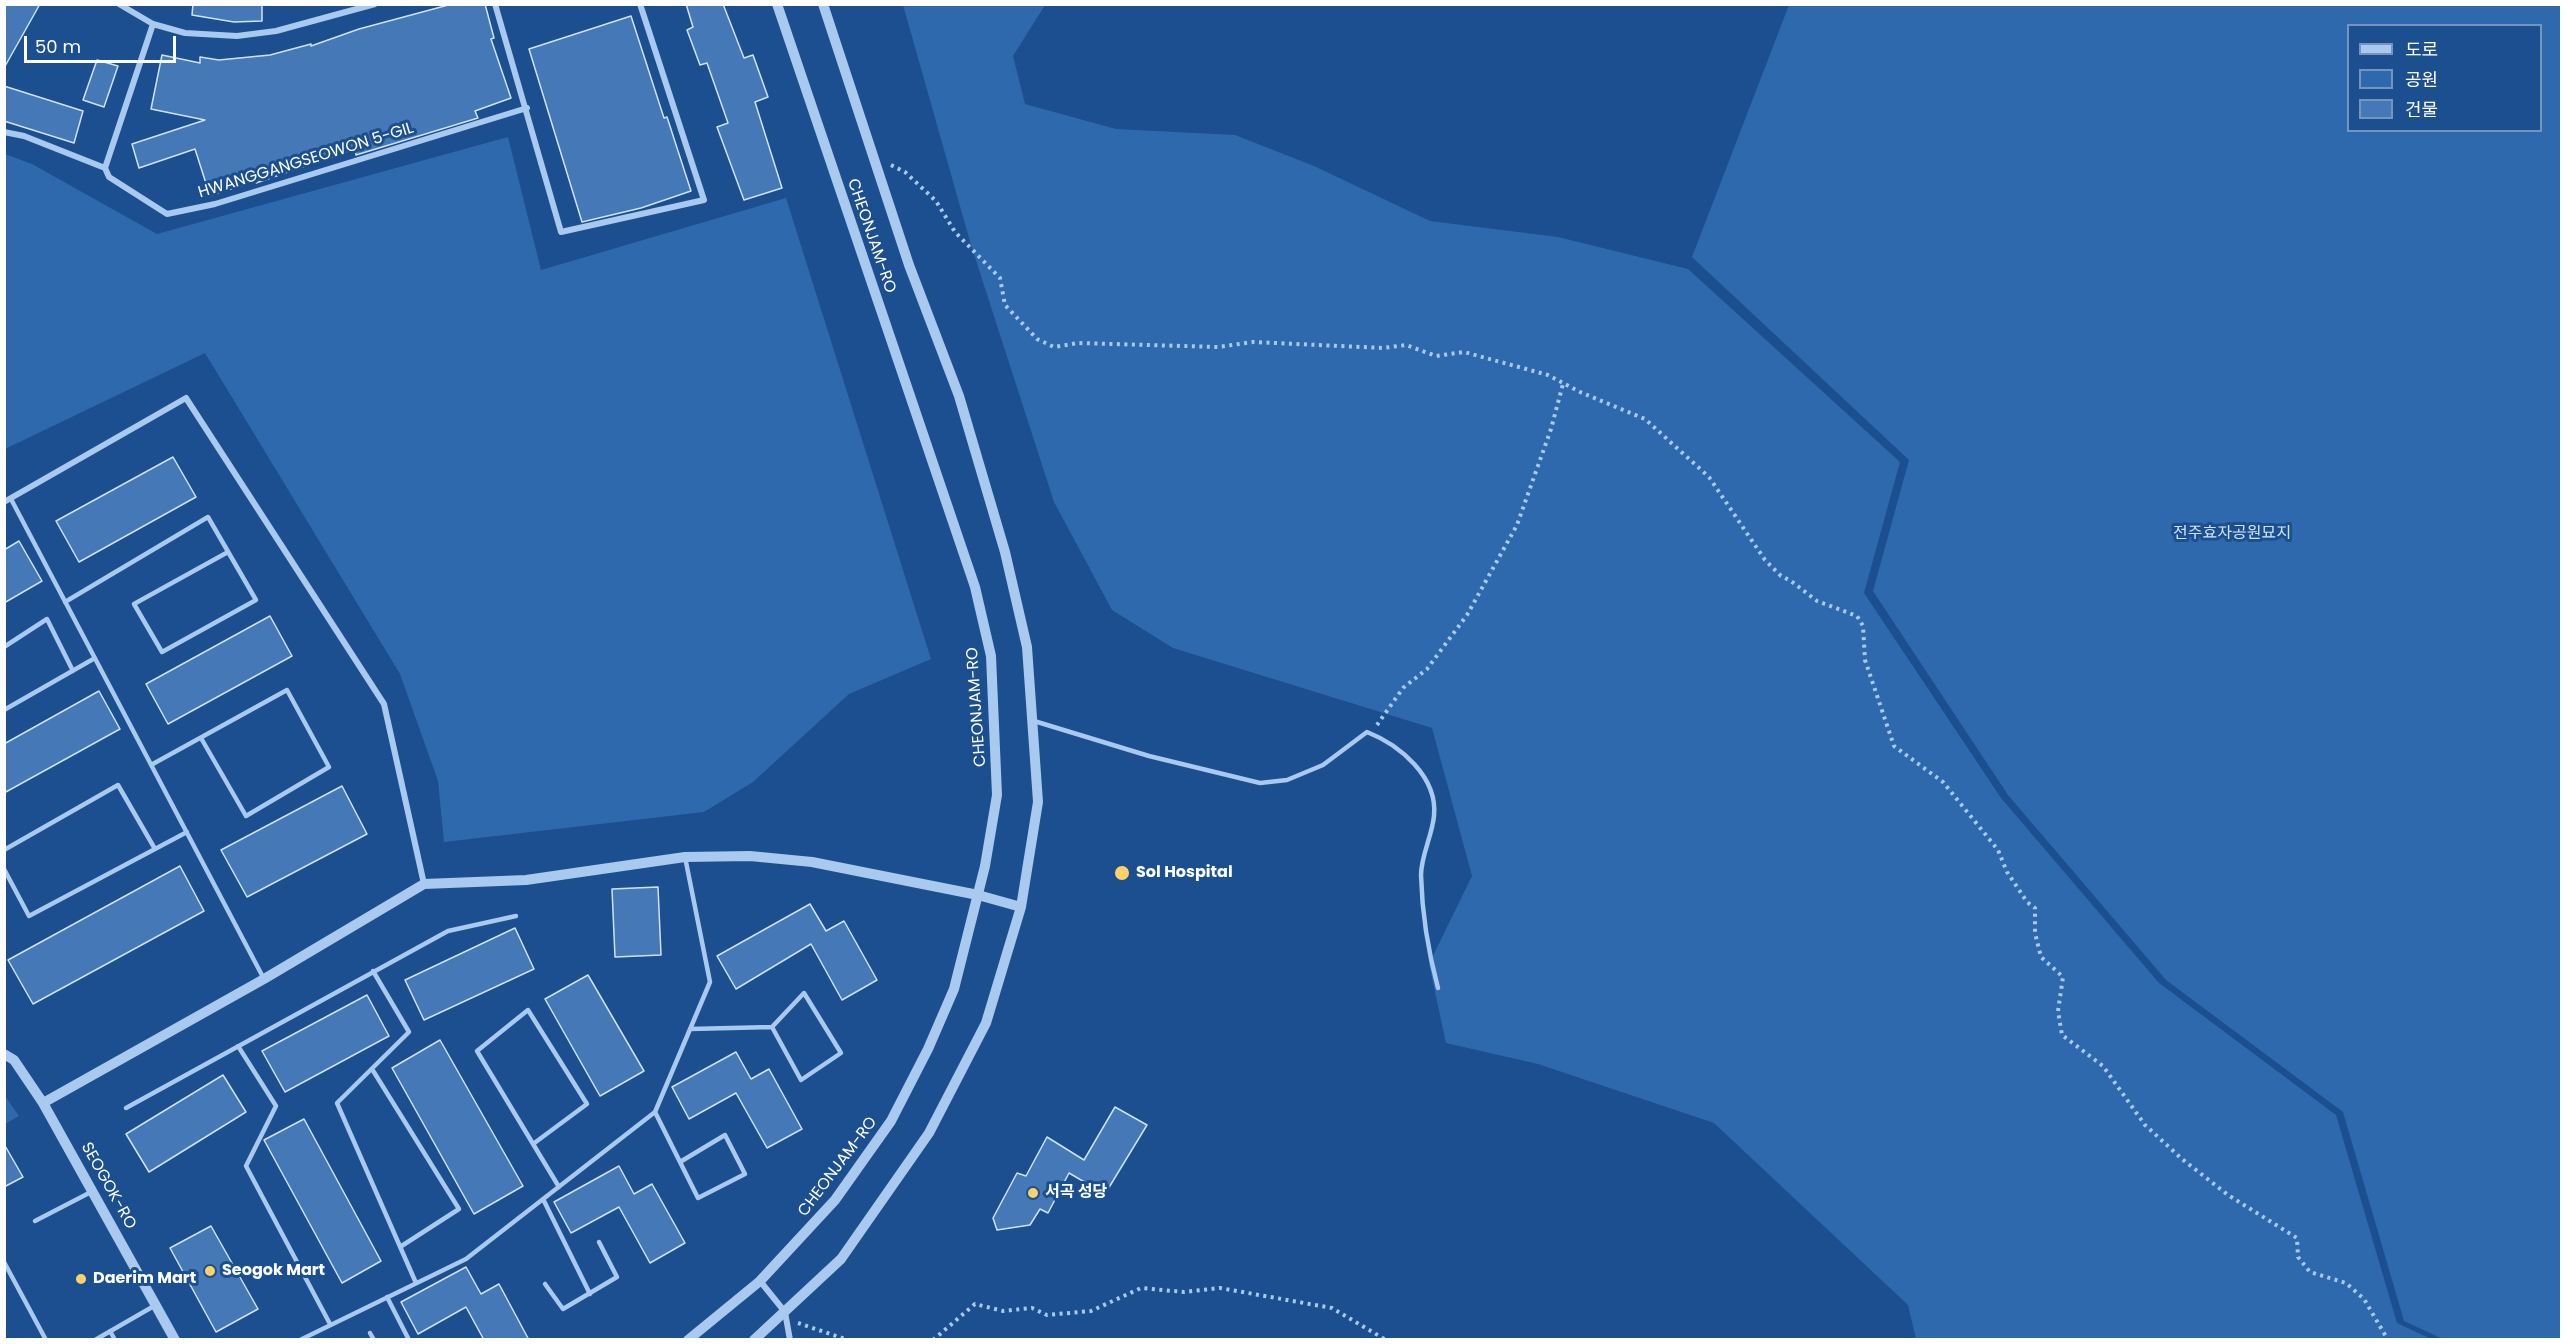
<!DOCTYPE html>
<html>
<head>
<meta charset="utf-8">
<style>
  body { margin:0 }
  #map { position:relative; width:2566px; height:1344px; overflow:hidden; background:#1b4f8f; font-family:Poppins,"Noto Sans KR",sans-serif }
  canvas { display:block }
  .frame { position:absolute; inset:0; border:6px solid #fff; pointer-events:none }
  .legend { position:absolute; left:2347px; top:24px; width:195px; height:108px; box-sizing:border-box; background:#1b4f8f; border:2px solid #7695bc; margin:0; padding:8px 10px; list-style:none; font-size:18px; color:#fff }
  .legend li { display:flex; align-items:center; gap:12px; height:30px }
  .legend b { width:30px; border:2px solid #7695bc }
  .scale { position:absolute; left:24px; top:36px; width:152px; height:27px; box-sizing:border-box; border:3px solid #fff; border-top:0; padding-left:8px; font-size:18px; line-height:21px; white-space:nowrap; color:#fff; -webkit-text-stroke:4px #1b4f8f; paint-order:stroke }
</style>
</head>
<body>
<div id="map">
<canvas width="2566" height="1344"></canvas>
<div class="frame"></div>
<ul class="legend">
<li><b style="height:8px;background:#a9c9ee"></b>도로</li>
<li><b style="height:16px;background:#2e69ad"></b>공원</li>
<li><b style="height:16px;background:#4478b7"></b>건물</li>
</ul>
<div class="scale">50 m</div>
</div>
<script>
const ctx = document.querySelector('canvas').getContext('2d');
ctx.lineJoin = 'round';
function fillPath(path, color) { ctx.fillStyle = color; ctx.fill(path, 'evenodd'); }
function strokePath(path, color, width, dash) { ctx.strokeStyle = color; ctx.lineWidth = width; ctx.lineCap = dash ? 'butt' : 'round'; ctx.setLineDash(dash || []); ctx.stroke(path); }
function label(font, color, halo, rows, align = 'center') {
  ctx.font = font + ' Poppins,"Noto Sans KR",sans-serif'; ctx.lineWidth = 6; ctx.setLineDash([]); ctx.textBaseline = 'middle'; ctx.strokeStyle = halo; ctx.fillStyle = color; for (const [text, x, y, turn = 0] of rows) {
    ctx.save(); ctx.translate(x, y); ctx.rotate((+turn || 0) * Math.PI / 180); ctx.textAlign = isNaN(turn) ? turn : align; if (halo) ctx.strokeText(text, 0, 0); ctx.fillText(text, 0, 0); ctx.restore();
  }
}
const green = new Path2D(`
  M903,5H1045L1013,56L1025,104L1116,129L1235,135L1314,166L1430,221L1558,237L1688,269L1900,462L1864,593L2001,798L2159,983L2336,1115L2397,1323L2431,1339H1916L1908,1305L1714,1123L1538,1064L1446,1043L1429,964L1472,876L1432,728L1173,648L1112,610L1054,502L971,245Z
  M1789,5H2561V1339H2443L2404,1321L2343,1112L2166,980L2008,795L1873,591L1909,460L1692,257ZM2348,26H2540V130H2348Z
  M508,137L541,270L786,198L931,659L849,694L753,782L704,812L444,842L438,781L400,674L205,353L5,449V154L32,164L157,234Z
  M5,1096L19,1116L5,1124H4Z`);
const building = new Path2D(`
  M4,4H40L4,68Z
  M193,4H262V21L234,22L192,15Z
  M452,4H485L494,38L491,39L511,98L475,111L478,118L356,155L355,149L256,183L255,181L210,196L195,149L139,168L132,144L205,120L151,109L162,55L200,63V57L219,60L270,55L311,44V46L359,29Z
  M686,4H723L744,58L753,55L768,97L755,102L782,188L744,200L717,127L728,123L707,63L700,65L687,30L693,27Z
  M631,16L664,118L667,117L691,191L641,208L582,222L529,49Z
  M97,60L118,66L104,107L83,100Z
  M4,86L83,111L74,143L4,121Z
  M173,457L196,497L79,562L56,521Z
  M19,541L42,581L4,603V550Z
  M270,616L292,656L168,724L146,684Z
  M99,691L120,729L4,793V744Z
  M342,786L367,834L247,897L221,850Z
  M180,866L204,911L33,1004L8,960Z
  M658,887L661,955L615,957L612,889Z
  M810,904L826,931L844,921L877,980L842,1000L811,944L736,989L717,956Z
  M515,928L534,969L424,1020L405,980Z
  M588,975L644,1071L600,1096L545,999Z
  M367,995L389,1036L285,1092L262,1051Z
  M440,1040L523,1186L474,1214L392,1068Z
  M736,1052L751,1079L769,1069L802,1129L767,1148L736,1093L689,1119L672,1087Z
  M223,1075L246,1112L149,1172L126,1134Z
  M1115,1107L1147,1125L1105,1194L1069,1173L1048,1213L1040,1209L1030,1225L997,1230L993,1218L1017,1173L1026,1176L1047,1137L1084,1160Z
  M304,1119L381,1261L342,1283L264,1140Z
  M4,1144L23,1177L4,1187Z
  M619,1166L634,1194L652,1184L685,1243L650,1263L619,1207L571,1233L554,1202Z
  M211,1226L258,1309L216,1332L170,1248Z
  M466,1267L481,1294L499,1284L529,1340H484L466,1307L418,1334L401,1302Z`);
const path = new Path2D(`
  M891,165L905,172L936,201L955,232L1000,278L1005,305L1037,339L1054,347L1078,343L1218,347L1253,342L1383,348L1406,345L1436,356L1464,352L1548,375L1580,392L1645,419L1709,477L1765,560L1781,576L1791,581L1817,601L1857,616L1863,626L1865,660L1894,746L1943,782L1998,850L2007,872L2027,902L2035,908V933L2041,957L2063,977L2058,1011L2062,1035L2103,1066L2145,1125L2182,1159L2228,1195L2297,1238L2298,1257L2310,1272L2346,1283L2364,1299L2388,1340
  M1377,725L1403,688L1427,669L1467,615L1517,525L1551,429L1563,384
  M798,1323L848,1340
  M933,1340L975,1304L1003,1311L1032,1308L1047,1315L1091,1311L1141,1288L1184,1292L1220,1288L1332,1308L1386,1340`);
const service = new Path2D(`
  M11,499L264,979
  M65,602L208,517L256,600L162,652L134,604L228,552
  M4,647L47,619L73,671
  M4,710L95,658
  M1034,721L1149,756L1260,783L1287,780L1323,765L1367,732C1400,745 1438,777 1434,816C1432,836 1421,856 1421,875C1422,913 1428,951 1438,988
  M151,765L287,690L329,767L246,816L201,738
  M4,850L118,785L155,849
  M4,869L29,916L187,832
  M373,971L409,1032L337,1103L416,1283
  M690,1029L772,1027L801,1080L841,1053L804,993L772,1027
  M238,1046L276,1106L246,1166L330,1324
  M372,1069L459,1209L400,1247
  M126,1108L448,931L516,916
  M655,1112L698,1198L745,1174L725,1135L680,1162
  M533,1144L587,1104L528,1010L477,1051L559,1187
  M543,1199L590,1294
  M35,1221L91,1192
  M4,1262L46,1340
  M545,1284L563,1309L617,1277L599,1242
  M387,1297L409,1340
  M110,1331L115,1340
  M370,1333L374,1340
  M95,1340L154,1306
  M300,1340L466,1259L655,1112L710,982L685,857`);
const minor = new Path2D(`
  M119,4L153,24L185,33L237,36L276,31L375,4
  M495,4L561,232L704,200L640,4
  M4,132L24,136L105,168L109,177L167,214L215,204L527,108
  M105,168L153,24
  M4,502L186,398L384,704L424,884
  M760,1281L785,1312L790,1340`);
const tertiary = new Path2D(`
  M4,1054L14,1060L43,1103L175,1340
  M43,1103L264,979L424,884L526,880L685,857L750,856L812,862L978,895L1021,907
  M688,1340L760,1281L835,1200L891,1121L928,1049L954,989L985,866L997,795L991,656L975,587L777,4
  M754,1340L841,1259L929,1133L986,1023L1021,907L1038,802L1027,647L1005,552L959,396L909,265L823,4`);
const markers = [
  [1122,873,8,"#ffd166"],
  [1033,1193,6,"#ffd166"],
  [210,1271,6,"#ffd166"],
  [81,1279,6,"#ffd166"]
];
const streetNames = [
  ["HWANGGANGSEOWON 5-GIL",306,161,-17],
  ["CHEONJAM-RO",871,236,71],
  ["CHEONJAM-RO",977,707,-94],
  ["CHEONJAM-RO",838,1167,-53],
  ["SEOGOK-RO",108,1186,61]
];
const parkNames = [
  ["전주효자공원묘지",2232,534]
];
const poiNames = [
  ["Sol Hospital",1136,873],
  ["서곡 성당",1045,1193],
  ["Seogok Mart",222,1271],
  ["Daerim Mart",93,1279]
];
fillPath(green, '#2e69ad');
fillPath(building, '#4478b7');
strokePath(building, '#cfe3fa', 1.5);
strokePath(path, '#a9c9ee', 4, [3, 4.5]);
strokePath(service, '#a9c9ee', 4.5);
strokePath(minor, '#a9c9ee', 6);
strokePath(tertiary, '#a9c9ee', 10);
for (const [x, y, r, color] of markers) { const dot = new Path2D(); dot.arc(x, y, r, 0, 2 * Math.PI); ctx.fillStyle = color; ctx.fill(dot); strokePath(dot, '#1b4f8f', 2); }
label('16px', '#fff', '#1b4f8f', streetNames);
label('16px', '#cfe3fa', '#1b4f8f', parkNames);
label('bold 16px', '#fff', '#1b4f8f', poiNames, 'left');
</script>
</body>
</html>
